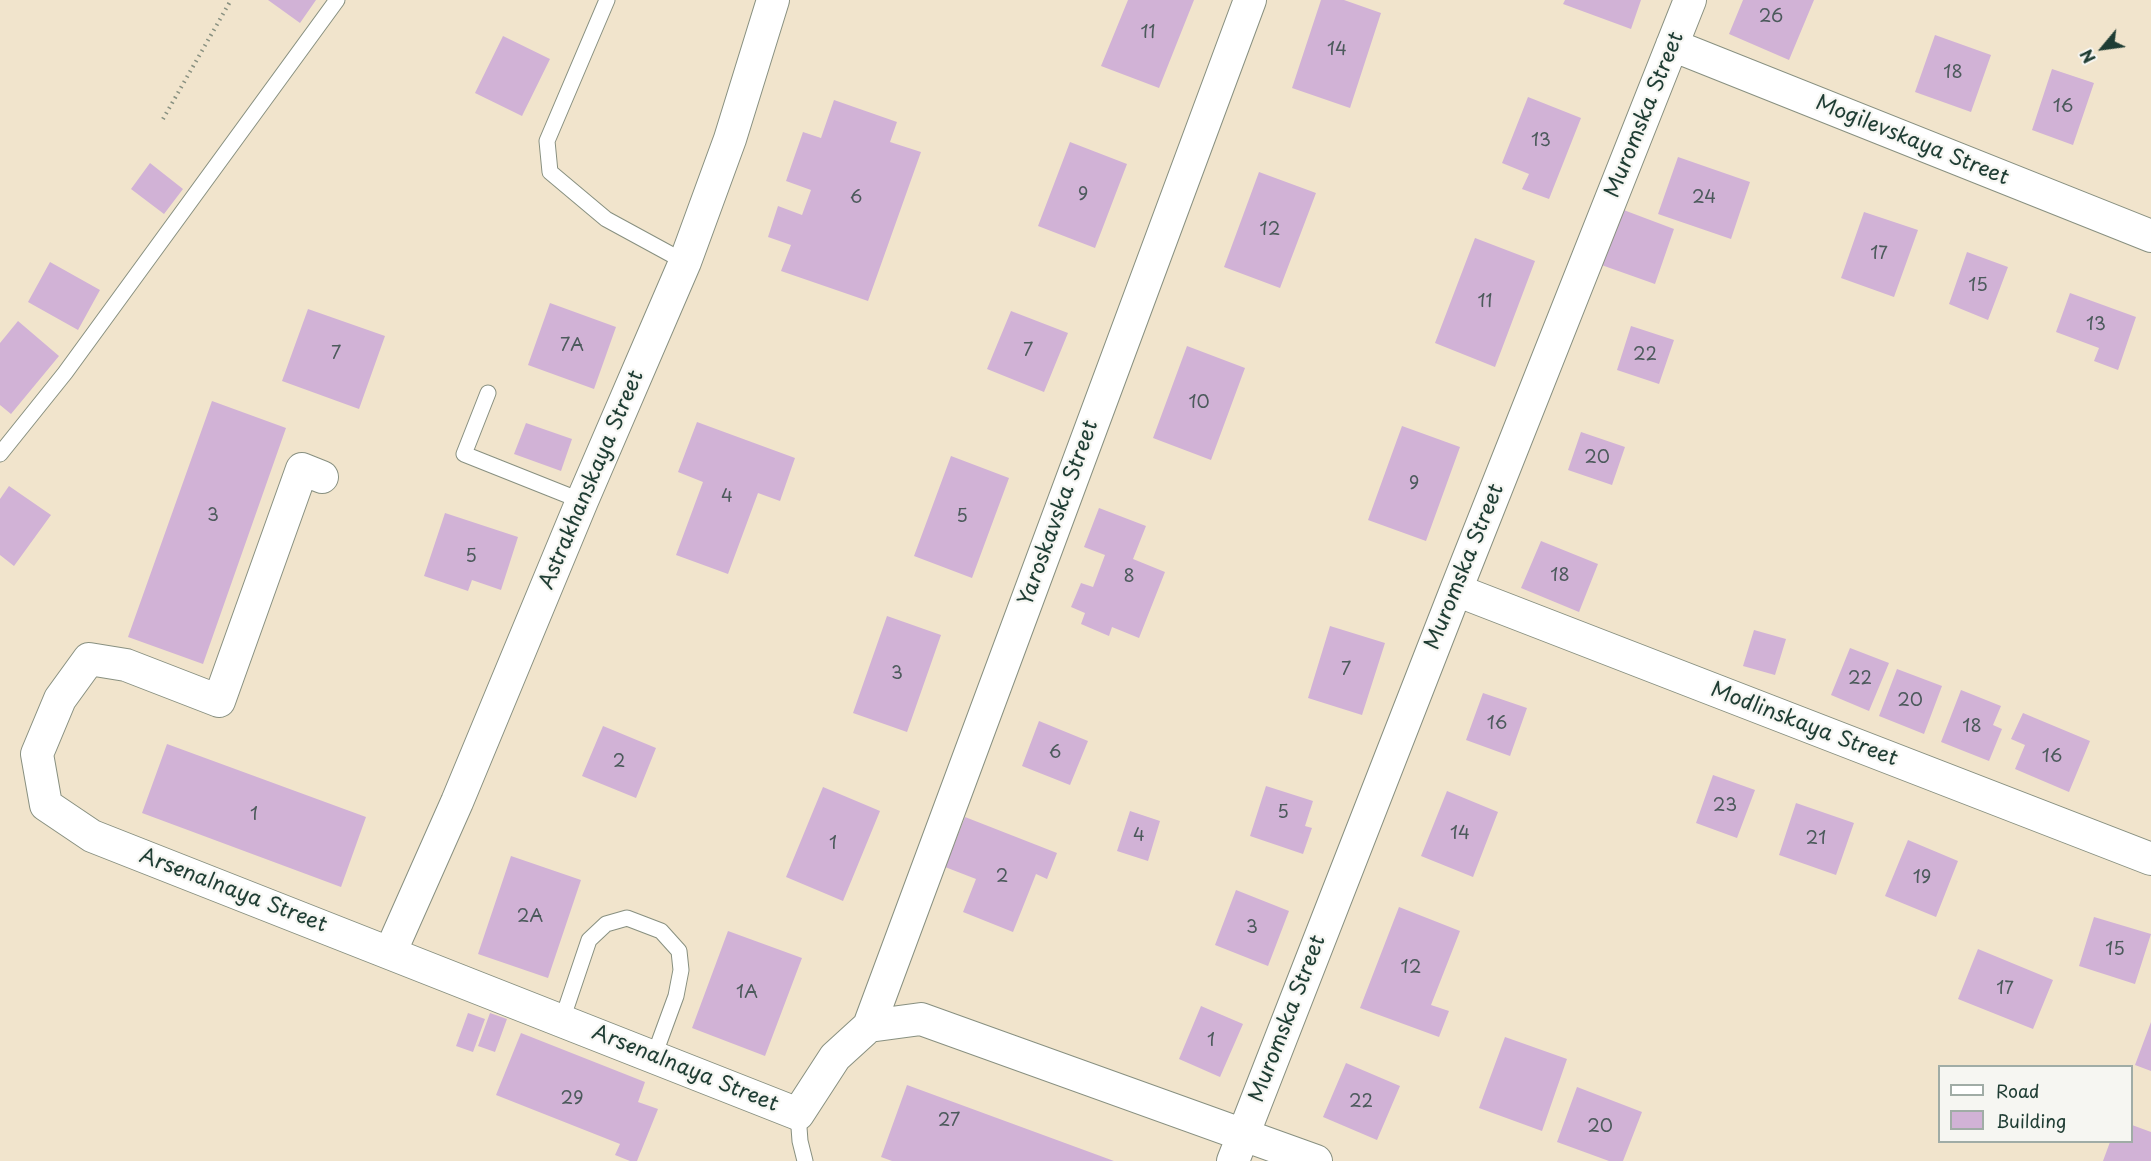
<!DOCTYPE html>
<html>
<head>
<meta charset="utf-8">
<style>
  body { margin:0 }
  #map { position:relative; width:2151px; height:1161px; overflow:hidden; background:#f1e4cc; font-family:"Playpen Sans",sans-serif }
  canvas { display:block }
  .legend { position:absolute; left:1938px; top:1065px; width:195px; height:78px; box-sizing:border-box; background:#f6f6f2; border:2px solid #a0aca6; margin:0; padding:8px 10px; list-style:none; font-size:18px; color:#1f3d34 }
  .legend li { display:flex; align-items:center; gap:12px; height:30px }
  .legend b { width:30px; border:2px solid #a0aca6 }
  .north { position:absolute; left:2073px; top:18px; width:60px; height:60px; -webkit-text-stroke:4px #f6f6f2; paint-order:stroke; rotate:241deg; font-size:16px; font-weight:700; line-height:24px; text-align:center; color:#1f3d34 }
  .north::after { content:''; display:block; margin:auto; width:21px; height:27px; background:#1f3d34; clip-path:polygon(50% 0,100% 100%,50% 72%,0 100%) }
</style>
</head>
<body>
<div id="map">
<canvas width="2151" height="1161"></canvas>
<ul class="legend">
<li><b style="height:8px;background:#fff"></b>Road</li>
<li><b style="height:16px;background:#d1b2d6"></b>Building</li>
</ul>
<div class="north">N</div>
</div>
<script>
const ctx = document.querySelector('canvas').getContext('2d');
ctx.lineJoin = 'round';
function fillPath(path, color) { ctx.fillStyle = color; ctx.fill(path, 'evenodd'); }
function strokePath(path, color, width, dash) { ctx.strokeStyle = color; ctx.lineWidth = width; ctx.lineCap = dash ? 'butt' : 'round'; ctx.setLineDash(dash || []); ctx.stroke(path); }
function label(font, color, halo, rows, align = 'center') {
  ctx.font = font + ' "Playpen Sans",sans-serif'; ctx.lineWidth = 4.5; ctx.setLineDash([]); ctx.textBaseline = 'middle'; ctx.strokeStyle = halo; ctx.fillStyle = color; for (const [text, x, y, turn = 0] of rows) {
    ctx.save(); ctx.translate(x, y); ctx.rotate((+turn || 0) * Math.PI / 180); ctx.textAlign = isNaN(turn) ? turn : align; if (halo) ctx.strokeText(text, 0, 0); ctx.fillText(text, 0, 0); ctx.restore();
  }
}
const building = new Path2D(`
  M268,0H316L300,23Z
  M1128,0H1194L1159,88L1101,66Z
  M1321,0H1344L1381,13L1350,108L1292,88Z
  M1565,0H1641L1631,29L1563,4Z
  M1743,0H1814L1789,60L1729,34Z
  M1935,35L1991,55L1971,112L1915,92Z
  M503,36L550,59L522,116L475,93Z
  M2052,69L2094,83L2073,145L2032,130Z
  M1528,97L1581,118L1549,199L1522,189L1529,174L1502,163Z
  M834,100L897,122L890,142L921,152L868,301L781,271L791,245L768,237L778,206L802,215L811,190L786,181L803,132L821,138Z
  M1070,142L1127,164L1095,248L1038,226Z
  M1678,157L1750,182L1731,239L1658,214Z
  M150,163L183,189L164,214L131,189Z
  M1259,172L1316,193L1280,288L1224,267Z
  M1613,206L1674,229L1655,284L1593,262Z
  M1864,212L1918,230L1894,297L1841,278Z
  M1475,238L1535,261L1495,367L1435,343Z
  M1967,252L2008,267L1988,320L1949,304Z
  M50,262L100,290L78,330L28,302Z
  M2070,293L2136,317L2118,370L2094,361L2099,348L2056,332Z
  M550,303L616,327L594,389L528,365Z
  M308,309L385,336L359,409L282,381Z
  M1011,311L1068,333L1044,392L987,369Z
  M18,321L59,356L11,414L0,405V343Z
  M1631,326L1674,340L1659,384L1617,370Z
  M1187,346L1245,368L1211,460L1153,438Z
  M212,401L286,428L203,664L128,637Z
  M697,422L795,458L780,501L758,493L728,574L676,555L703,482L678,472Z
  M526,423L572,439L561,471L514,454Z
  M1402,426L1460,447L1426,541L1368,520Z
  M1581,432L1625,447L1612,485L1568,470Z
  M951,456L1009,478L972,578L914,556Z
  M9,486L51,515L14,566L0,555V499Z
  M1099,508L1146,526L1133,559L1165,572L1139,638L1112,627L1109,636L1081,624L1085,613L1071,607L1081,583L1093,587L1105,555L1084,547Z
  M445,513L518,537L501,590L472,580L468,591L424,576Z
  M1541,541L1598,564L1579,612L1521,588Z
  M887,616L941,635L907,732L853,713Z
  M1330,626L1385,643L1362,715L1308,698Z
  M1754,630L1786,639L1775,675L1743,666Z
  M1850,648L1889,663L1869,711L1831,695Z
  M1897,669L1942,686L1924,734L1879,716Z
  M1961,690L2001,706L1993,725L2002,729L1989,761L1941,742Z
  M1483,693L1527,708L1510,756L1466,740Z
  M2023,713L2090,741L2069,792L2015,769L2025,745L2011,739Z
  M1039,721L1088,741L1070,785L1022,766Z
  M603,726L656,748L636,798L582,776Z
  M167,744L366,817L341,887L142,813Z
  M1713,775L1755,790L1737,838L1696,823Z
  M1266,786L1313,801L1305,826L1312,828L1303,854L1250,836Z
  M823,787L880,811L843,901L786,877Z
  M1447,791L1498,812L1473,877L1421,856Z
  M1796,803L1854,823L1836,875L1779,855Z
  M1130,811L1160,821L1148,861L1117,851Z
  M965,817L1057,853L1047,879L1036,874L1013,932L963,912L976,879L945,867Z
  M1908,840L1958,861L1936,917L1885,896Z
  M511,856L581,880L548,978L478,954Z
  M1236,890L1289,911L1268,966L1215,945Z
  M1399,907L1460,931L1431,1005L1449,1011L1439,1037L1360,1008Z
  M2094,917L2151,934L2135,984L2079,966Z
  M728,931L802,958L765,1056L692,1028Z
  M1978,949L2053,980L2033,1029L1958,999Z
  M1201,1006L1243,1024L1220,1077L1179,1059Z
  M468,1013L485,1019L473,1052L456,1046Z
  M490,1013L507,1019L495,1052L478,1046Z
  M2151,1022V1071L2135,1065Z
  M521,1033L645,1082L638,1102L658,1109L637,1161H630L615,1155L620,1144L496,1095Z
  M1505,1037L1567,1059L1542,1131L1479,1108Z
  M1346,1063L1400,1086L1377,1140L1323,1117Z
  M907,1085L1114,1161H892L881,1157Z
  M1577,1087L1642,1112L1623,1161H1609L1557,1142Z
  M2132,1125L2151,1132V1161H2103L2110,1142H2132Z`);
const path = new Path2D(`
  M163,119L231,0`);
const lane = new Path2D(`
  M607,0L547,141L550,172L606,219L685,262
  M488,393L464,454L582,501
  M0,454L65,373L337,0
  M562,1020L589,940L606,924L627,918L661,931L679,951L681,970L676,996L654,1056
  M798,1114L800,1141L805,1161`);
const street = new Path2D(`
  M1672,45L2151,236
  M322,477L302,469L219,701L126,665L89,659L60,699L37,754L46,805L92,836L798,1114L835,1057L869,1026L921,1019L1316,1161
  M1456,590L2151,859
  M390,953L457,802L582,501L685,262L730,139L773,0
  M869,1026L1250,0
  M1233,1161L1456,590L1690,0`);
const numberNames = [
  ["26",1771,17],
  ["11",1148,33],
  ["14",1337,50],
  ["18",1953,73],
  ["16",2063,107],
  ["13",1541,141],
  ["9",1083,195],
  ["6",856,198],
  ["24",1704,198],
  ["12",1270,230],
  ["17",1879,254],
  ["15",1978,286],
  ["11",1485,302],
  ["13",2096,325],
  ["7А",572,346],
  ["7",1028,351],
  ["7",336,354],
  ["22",1645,355],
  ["10",1199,403],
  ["20",1597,458],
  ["9",1414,484],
  ["4",727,497],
  ["3",213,516],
  ["5",962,517],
  ["5",471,557],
  ["18",1560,576],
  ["8",1129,577],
  ["7",1346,670],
  ["3",897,674],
  ["22",1860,679],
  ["20",1910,701],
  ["16",1497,724],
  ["18",1972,727],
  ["6",1055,753],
  ["16",2052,757],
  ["2",619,762],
  ["23",1725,806],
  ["5",1283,813],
  ["1",254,815],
  ["14",1460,834],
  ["4",1139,836],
  ["21",1816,839],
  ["1",833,844],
  ["2",1002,877],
  ["19",1922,878],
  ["2А",530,917],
  ["3",1252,928],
  ["15",2115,950],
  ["12",1411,968],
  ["17",2005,989],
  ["1А",747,993],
  ["1",1211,1041],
  ["29",572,1099],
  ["22",1361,1102],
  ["27",949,1121],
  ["20",1600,1127]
];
const streetNames = [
  ["Muromska Street",1645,115,-68],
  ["Mogilevskaya Street",1912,141,22],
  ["Astrakhanskaya Street",592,480,-67],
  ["Yaroskavska Street",1059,513,-70],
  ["Muromska Street",1465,567,-68],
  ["Modlinskaya Street",1804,725,21],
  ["Arsenalnaya Street",233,891,21],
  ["Muromska Street",1288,1019,-69],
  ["Arsenalnaya Street",685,1069,22]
];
fillPath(building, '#d1b2d6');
strokePath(lane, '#889080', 17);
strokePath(street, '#889080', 34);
strokePath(path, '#889080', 4, [1.5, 4.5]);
strokePath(lane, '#fff', 15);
strokePath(street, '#fff', 32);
label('18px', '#4c5a5c', null, numberNames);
label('21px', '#1f3d34', '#f6f6f2', streetNames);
</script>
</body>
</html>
